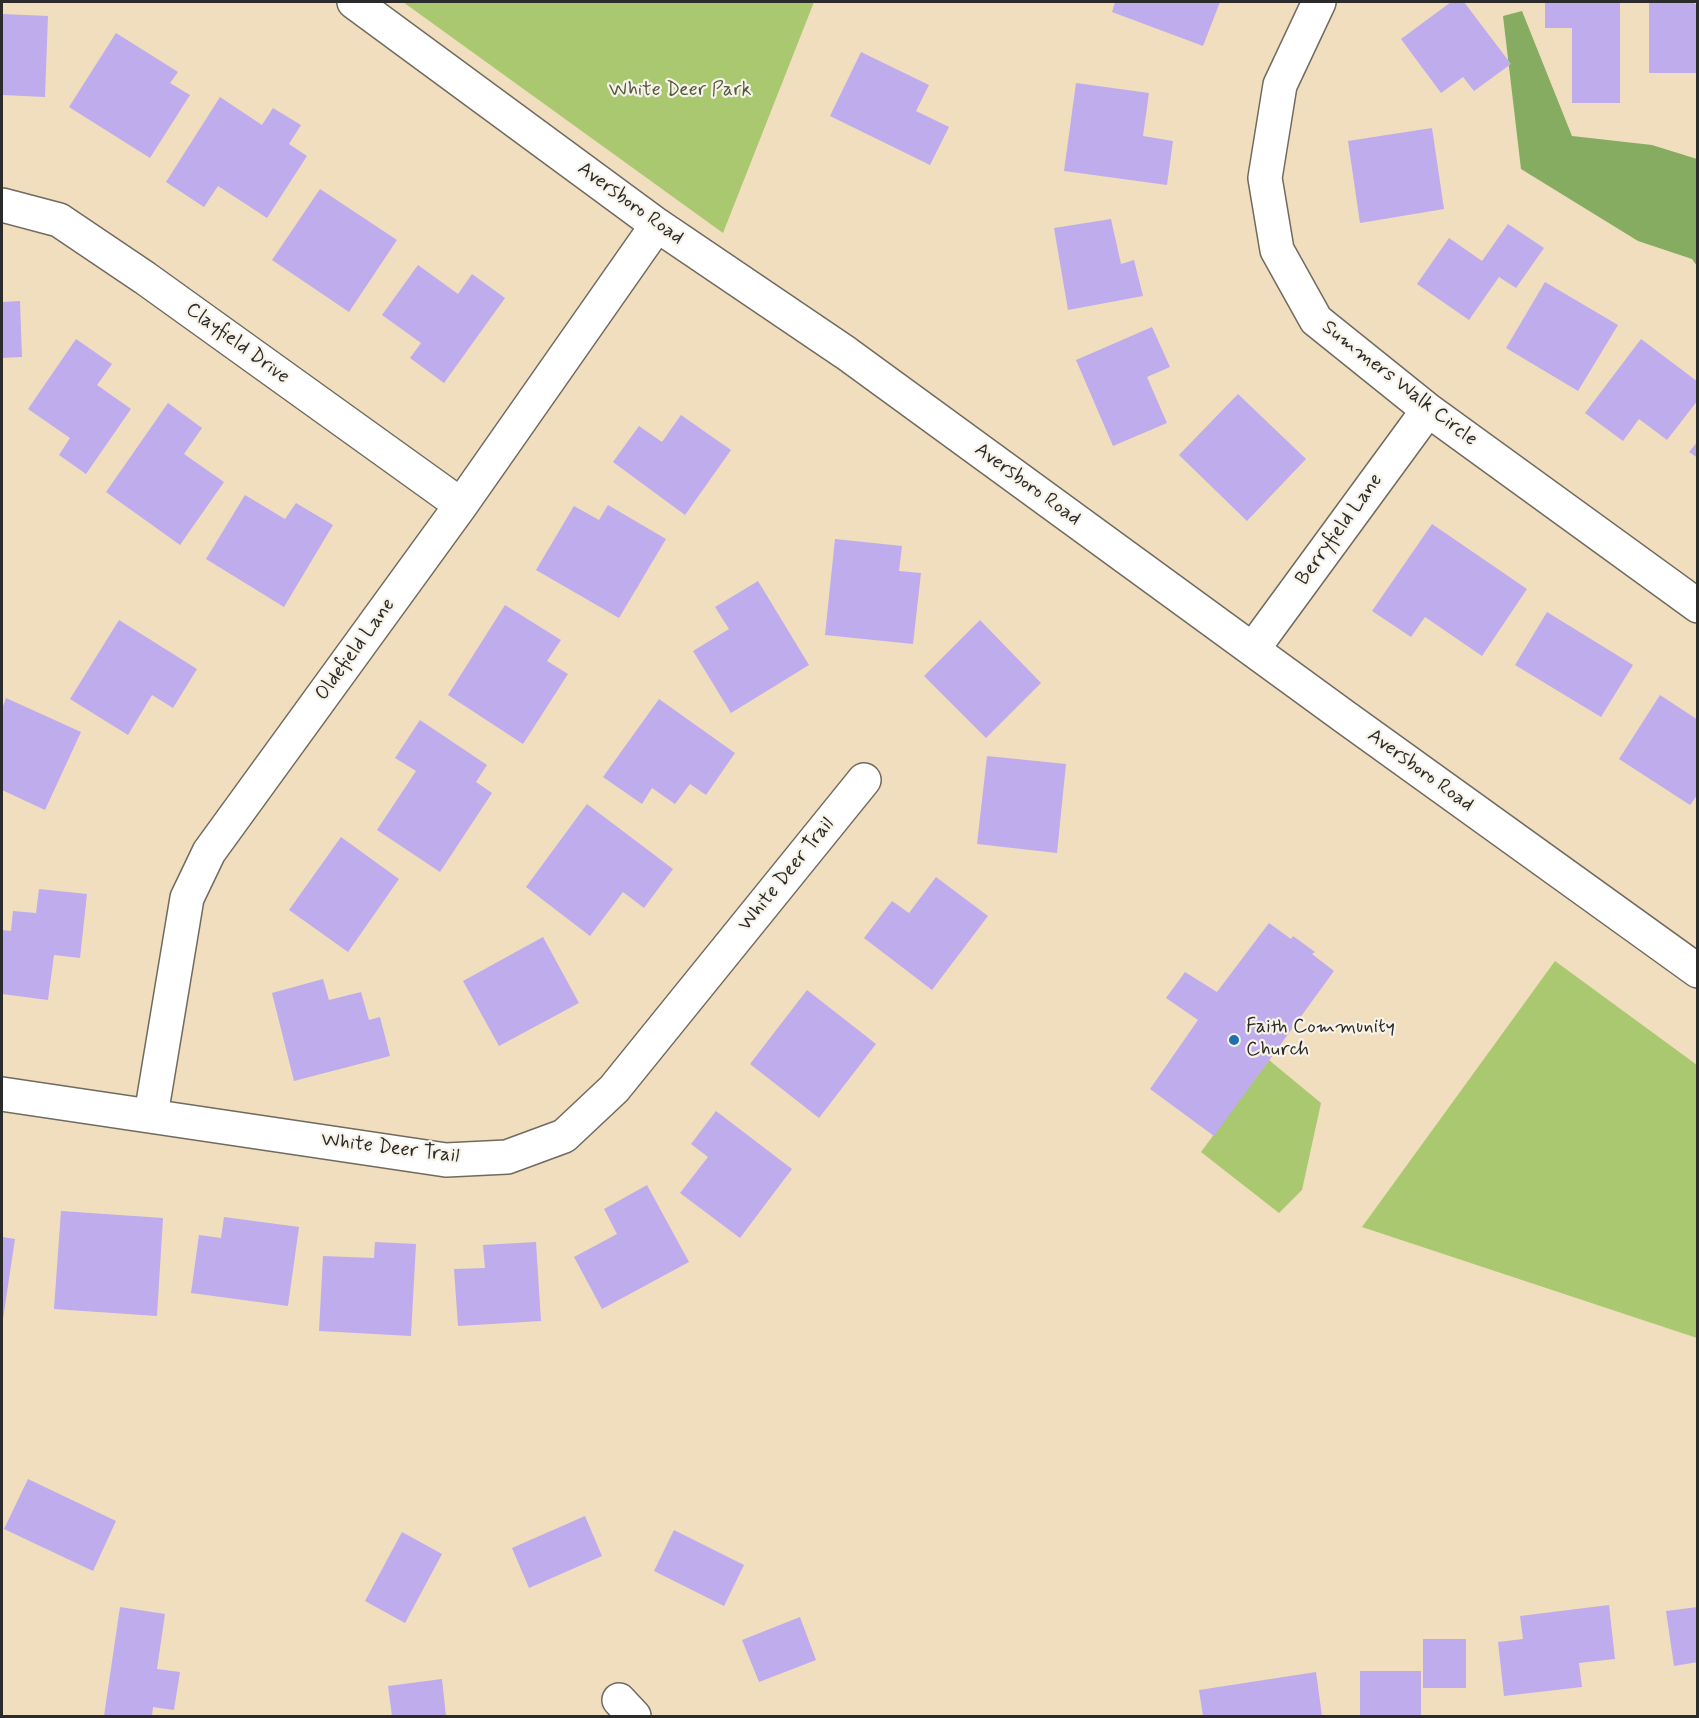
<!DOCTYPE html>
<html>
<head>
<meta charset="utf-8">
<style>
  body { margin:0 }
  #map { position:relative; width:1699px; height:1718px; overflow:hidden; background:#f0debf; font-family:Mynerve,sans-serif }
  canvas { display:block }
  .frame { position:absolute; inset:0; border:3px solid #2b2b2b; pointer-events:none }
</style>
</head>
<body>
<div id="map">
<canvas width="1699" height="1718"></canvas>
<div class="frame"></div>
</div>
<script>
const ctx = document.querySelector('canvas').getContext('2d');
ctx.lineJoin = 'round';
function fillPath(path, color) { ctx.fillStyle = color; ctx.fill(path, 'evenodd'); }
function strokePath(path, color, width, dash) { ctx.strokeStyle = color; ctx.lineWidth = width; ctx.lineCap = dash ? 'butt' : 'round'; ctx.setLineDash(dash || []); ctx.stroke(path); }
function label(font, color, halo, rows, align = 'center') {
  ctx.font = font + ' Mynerve,sans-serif'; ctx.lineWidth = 4.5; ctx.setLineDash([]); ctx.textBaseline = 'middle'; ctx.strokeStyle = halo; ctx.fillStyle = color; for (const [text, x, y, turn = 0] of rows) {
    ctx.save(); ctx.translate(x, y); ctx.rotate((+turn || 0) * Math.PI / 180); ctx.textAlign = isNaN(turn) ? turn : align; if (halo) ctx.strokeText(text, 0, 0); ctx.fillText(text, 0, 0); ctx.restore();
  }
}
const green = new Path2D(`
  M403,2H814L723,233Z
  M1555,961L1697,1065V1338L1362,1227Z
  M1269,1060L1321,1103L1302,1190L1279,1213L1201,1152Z`);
const forest = new Path2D(`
  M1522,11L1572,136L1652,145L1697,159V266L1692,259L1638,241L1521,169L1503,16Z`);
const building = new Path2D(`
  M1115,2H1220L1203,46L1112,12Z
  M1451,2H1464L1511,64L1474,91L1463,77L1441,93L1401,39Z
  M1545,2H1620V103H1572V28H1545Z
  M1649,2H1694V4H1698V73H1649Z
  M2,14L48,16L45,97L2,95Z
  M116,33L178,72L170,83L190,95L150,158L69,107Z
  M861,52L929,85L916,111L949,127L930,165L830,116Z
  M1076,83L1149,93L1143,136L1173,141L1167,185L1064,171Z
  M220,97L262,125L273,108L301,125L289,144L307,156L267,218L218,186L204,207L166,182Z
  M1432,128L1444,209L1360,223L1348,141Z
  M320,189L397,240L349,312L272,260Z
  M1111,219L1121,264L1134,260L1143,296L1068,310L1054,228Z
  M1508,224L1544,248L1516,288L1499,277L1469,320L1417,284L1449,238L1482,261Z
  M418,265L458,294L472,274L505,298L444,383L410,358L421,343L382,315Z
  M1545,282L1618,325L1578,391L1506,348Z
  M20,301L22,357L2,358V302Z
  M1152,327L1170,367L1147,377L1167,423L1113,446L1076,360Z
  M76,339L112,364L97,385L131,409L86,474L59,455L70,438L28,409Z
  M1641,339L1698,382V400L1667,440L1639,419L1623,441L1585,413Z
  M1238,394L1306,459L1247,521L1179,455Z
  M168,403L202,428L184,454L224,482L180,545L106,492Z
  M681,415L731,450L685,515L613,462L639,426L662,442Z
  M1698,441V458L1689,452Z
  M245,495L285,519L296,503L333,525L284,607L206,559Z
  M608,505L666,539L619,618L536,570L574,506L599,520Z
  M1432,524L1527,589L1482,656L1425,617L1411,637L1372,611Z
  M835,539L902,546L899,571L921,573L913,644L825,635Z
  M758,581L809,665L731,713L693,651L729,629L715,607Z
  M505,605L561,640L547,661L568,674L523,744L448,695Z
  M1547,612L1633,665L1601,717L1515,665Z
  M119,620L197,669L173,708L152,695L128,735L70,699Z
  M980,620L1041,683L986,738L924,676Z
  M1660,695L1698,720V794L1690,805L1619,759Z
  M6,698L81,732L45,810L2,790V709Z
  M659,699L735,753L706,795L690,784L675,804L652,788L642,804L603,777Z
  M420,720L487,765L476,782L492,793L440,872L377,830L416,771L395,758Z
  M987,756L1066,764L1057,853L977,844Z
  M587,804L673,869L644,908L623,892L590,936L526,887Z
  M341,837L399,879L348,952L289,910Z
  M936,877L988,916L932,990L864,938L892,901L909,913Z
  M39,889L87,894L80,958L54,955L48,1000L2,994V930L11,931L13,911L36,913Z
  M1269,923L1291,939L1293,936L1315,952L1312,954L1334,971L1214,1136L1150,1089L1198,1020L1166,998L1185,972L1217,992Z
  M543,937L579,1003L499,1046L463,981Z
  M323,979L329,1000L361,992L369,1020L380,1017L390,1056L294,1081L272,993Z
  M807,990L876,1044L819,1118L750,1064Z
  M716,1111L792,1169L740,1238L680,1193L708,1157L691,1144Z
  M647,1185L689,1262L602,1309L574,1257L617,1234L604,1209Z
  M61,1211L163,1218L157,1316L54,1309Z
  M224,1217L299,1227L288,1306L191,1293L199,1235L221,1238Z
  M2,1237L15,1239L3,1319H2Z
  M375,1242L416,1244L411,1336L319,1331L323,1256L374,1258Z
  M536,1242L541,1321L458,1326L454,1269L485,1268L483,1245Z
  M28,1479L116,1521L93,1571L4,1529Z
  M585,1516L602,1556L529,1588L512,1548Z
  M674,1530L744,1565L724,1606L654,1571Z
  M402,1532L442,1554L405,1623L365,1601Z
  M1609,1605L1615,1659L1579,1663L1582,1687L1504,1696L1498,1642L1523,1639L1520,1616Z
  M120,1607L165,1614L157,1669L180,1672L174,1710L153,1707L152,1716H104Z
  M1698,1607V1662L1674,1666L1666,1611Z
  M800,1617L816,1660L759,1682L742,1640Z
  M1423,1639H1466V1688H1423Z
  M1360,1671H1421V1716H1360Z
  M1316,1672L1322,1716H1203L1199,1690Z
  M442,1679L446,1716H392L388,1686Z`);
const minor = new Path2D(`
  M354,2L657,225L846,353L1345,717L1698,971
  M1319,2L1280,85L1265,178L1277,250L1316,320L1428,410L1698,606
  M2,205L59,220L145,278L461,505
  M1253,649L1428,410
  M2,1094L446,1160L507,1157L564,1136L614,1089L864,780
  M151,1115L187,898L209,852L461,505L657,225
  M619,1700L634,1716`);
const markers = [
  [1234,1040,6,"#1f6fb2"]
];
const parkNames = [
  ["White Deer Park",680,91]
];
const streetNames = [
  ["Aversboro Road",630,204,36],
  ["Clayfield Drive",237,344,36],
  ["Summers Walk Circle",1399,384,38],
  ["Aversboro Road",1027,485,36],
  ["Berryfield Lane",1340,530,-54],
  ["Oldefield Lane",356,650,-54],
  ["Aversboro Road",1420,771,36],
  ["White Deer Trail",787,875,-51],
  ["White Deer Trail",390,1149,7]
];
const poiNames = [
  ["Faith Community",1246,1028],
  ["Church",1246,1051]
];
fillPath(green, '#a9c870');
fillPath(forest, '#86ac62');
fillPath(building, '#beaced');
strokePath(minor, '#706a5f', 36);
strokePath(minor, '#fff', 33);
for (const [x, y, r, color] of markers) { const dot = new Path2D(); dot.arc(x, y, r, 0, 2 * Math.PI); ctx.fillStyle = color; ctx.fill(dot); strokePath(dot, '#f7f3e8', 2); }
label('20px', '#515a40', '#f7f3e8', parkNames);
label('20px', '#2b2b2b', '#f7f3e8', streetNames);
label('20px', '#2b2b2b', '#f7f3e8', poiNames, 'left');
</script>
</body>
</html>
